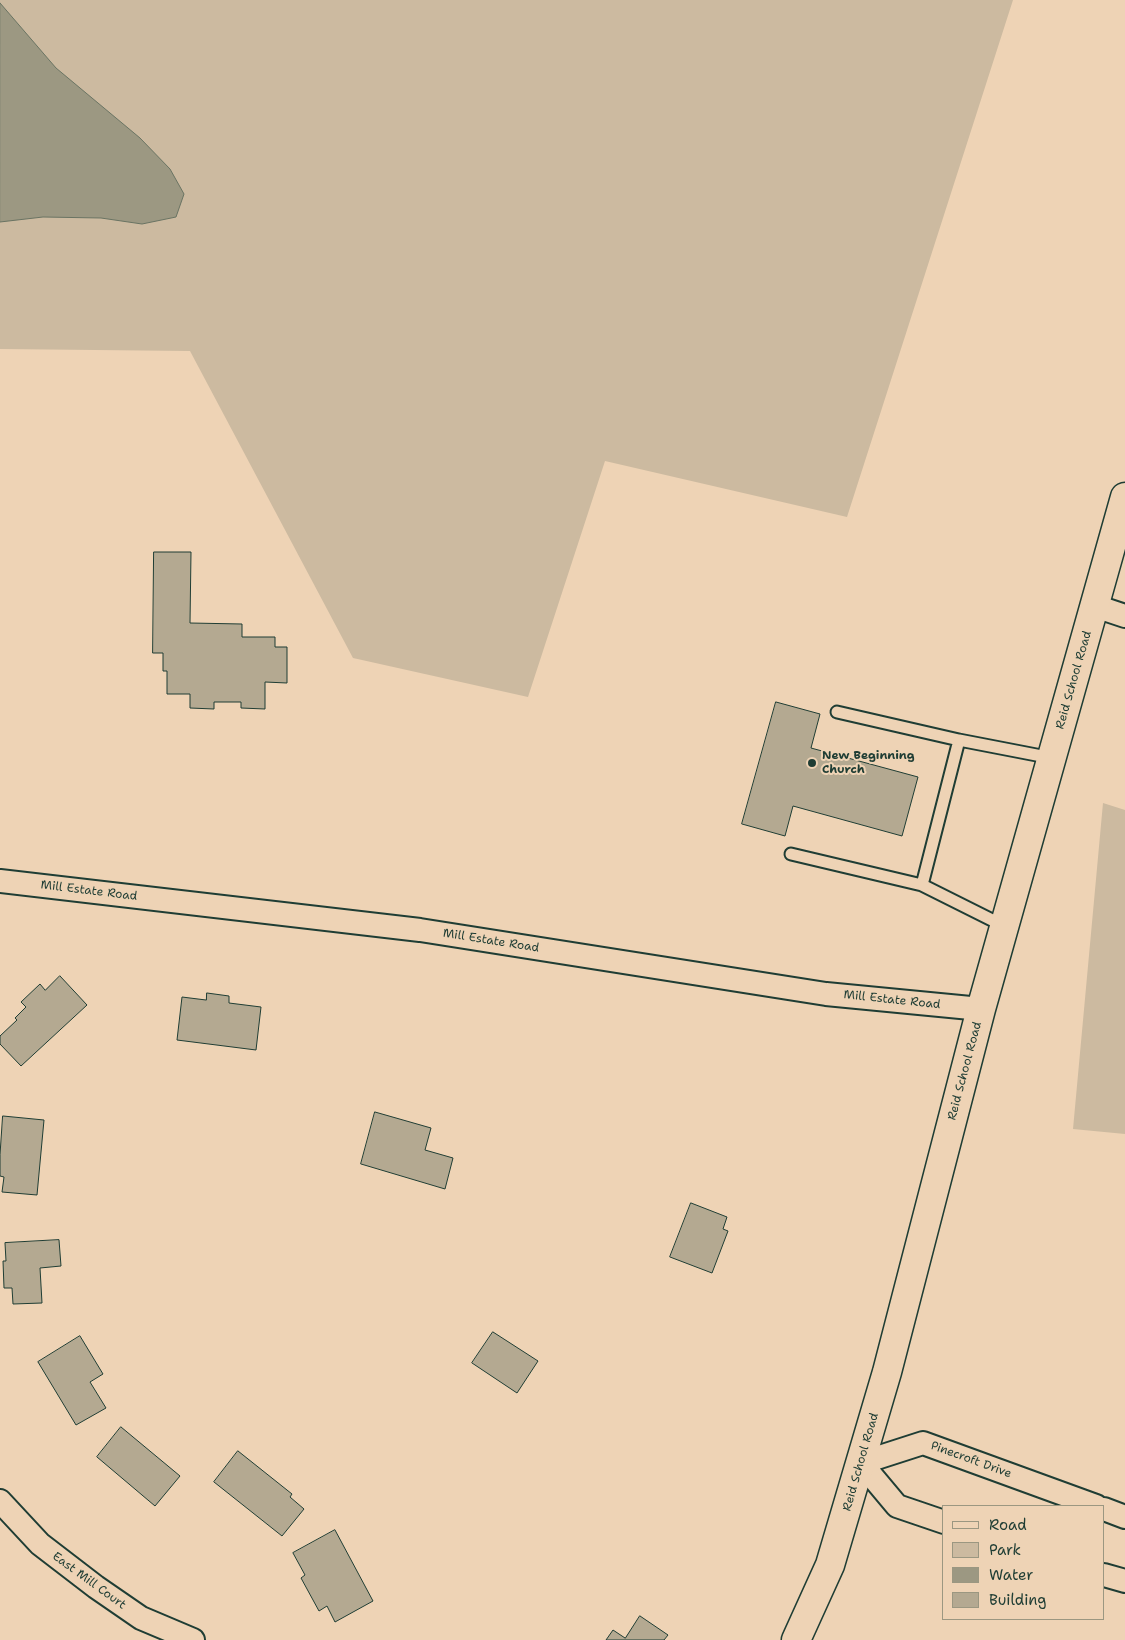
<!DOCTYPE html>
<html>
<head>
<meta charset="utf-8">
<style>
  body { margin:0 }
  #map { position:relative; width:1125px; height:1640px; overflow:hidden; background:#eed3b5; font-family:"Shantell Sans",sans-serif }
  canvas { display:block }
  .legend { position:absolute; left:942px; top:1505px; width:162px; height:115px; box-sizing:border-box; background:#eed3b5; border:1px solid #9b9781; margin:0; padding:6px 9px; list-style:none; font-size:15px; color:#1f3d34 }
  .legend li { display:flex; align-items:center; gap:10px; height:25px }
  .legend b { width:25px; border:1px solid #9b9781 }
</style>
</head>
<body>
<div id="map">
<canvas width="1125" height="1640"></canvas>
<ul class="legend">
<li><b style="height:6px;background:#eed3b5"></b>Road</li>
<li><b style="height:14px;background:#ccbaa0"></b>Park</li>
<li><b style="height:14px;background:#9c9882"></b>Water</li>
<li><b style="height:14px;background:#b4a991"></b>Building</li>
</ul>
</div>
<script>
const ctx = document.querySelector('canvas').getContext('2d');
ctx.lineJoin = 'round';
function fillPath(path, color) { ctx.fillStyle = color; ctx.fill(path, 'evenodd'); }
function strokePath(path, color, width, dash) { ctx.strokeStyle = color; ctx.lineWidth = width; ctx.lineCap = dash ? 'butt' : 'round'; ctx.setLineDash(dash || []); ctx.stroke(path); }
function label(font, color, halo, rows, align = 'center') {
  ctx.font = font + ' "Shantell Sans",sans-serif'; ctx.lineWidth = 4; ctx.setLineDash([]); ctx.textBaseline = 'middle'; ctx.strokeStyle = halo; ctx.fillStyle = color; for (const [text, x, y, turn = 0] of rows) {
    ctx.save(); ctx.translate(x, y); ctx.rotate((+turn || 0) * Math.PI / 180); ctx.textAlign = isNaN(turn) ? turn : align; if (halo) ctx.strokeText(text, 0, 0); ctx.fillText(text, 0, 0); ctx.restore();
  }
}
const green = new Path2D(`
  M0,0H1013L847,517L605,461L528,697L353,658L190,351L0,349Z
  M1103,803L1125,810V1134L1073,1129Z`);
const water = new Path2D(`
  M0,3L56,68L140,138L170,169L184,194L176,217L142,224L101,218L43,217L0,222Z`);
const building = new Path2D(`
  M154,552H191L190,623L242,624V637H275V647H287V683L265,682V709L241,708V702H214V709L190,708V694H167V671H163V653H153Z
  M776,702L820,714L811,748L918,777L902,836L793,806L785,836L742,824Z
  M60,976L87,1005L21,1066L0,1044V1036L17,1020L15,1018L26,1007L21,1002L40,984L45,990Z
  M207,993L229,996V1003L261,1007L256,1050L177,1040L182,997L206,1000Z
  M375,1112L431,1128L425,1150L453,1158L445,1189L361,1164Z
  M3,1116L44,1120L37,1195L2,1192L4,1177L0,1176V1155Z
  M691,1203L727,1217L723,1229L728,1231L712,1273L670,1257Z
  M59,1240L61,1266L40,1268L42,1303L13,1304L12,1288H4L3,1261H6L5,1243Z
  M493,1332L538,1361L517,1393L472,1363Z
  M80,1336L103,1374L90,1382L106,1408L76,1425L38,1362Z
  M121,1427L180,1476L155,1506L97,1457Z
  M238,1451L292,1494L290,1497L304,1509L282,1536L214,1482Z
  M335,1530L373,1601L335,1622L327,1606L319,1611L301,1578L305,1575L293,1553Z
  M640,1616L668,1635L664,1640H606L613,1630L625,1638Z`);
const service = new Path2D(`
  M837,712L959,740
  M791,854L922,885
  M1004,926L922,885L959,740L1052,758`);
const minor = new Path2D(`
  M1095,606L1125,616
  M0,881L420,930L826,994L981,1009
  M0,1501L40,1544L96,1587L141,1618L193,1640
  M1104,1509L1125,1517
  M944,1522L897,1506L861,1463L923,1443L1096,1506
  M1104,1575L1125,1581`);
const tertiary = new Path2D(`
  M796,1640L830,1565L887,1372L981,1009L1125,497`);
const markers = [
  [812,763,5,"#1f3d34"]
];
const streetNames = [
  ["Reid School Road",1074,680,-74],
  ["Mill Estate Road",89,891,7],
  ["Mill Estate Road",491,941,9],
  ["Mill Estate Road",892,1000,6],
  ["Reid School Road",965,1071,-75],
  ["Pinecroft Drive",971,1460,20],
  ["Reid School Road",861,1462,-74],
  ["East Mill Court",89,1581,36]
];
const poiNames = [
  ["New Beginning",822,756],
  ["Church",822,770]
];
fillPath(green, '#ccbaa0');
fillPath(water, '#9c9882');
strokePath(water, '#6a7463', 1);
fillPath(building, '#b4a991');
strokePath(building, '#1f3d34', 1);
strokePath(service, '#1f3d34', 15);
strokePath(minor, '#1f3d34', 26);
strokePath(tertiary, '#1f3d34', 31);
strokePath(service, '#eed3b5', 11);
strokePath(minor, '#eed3b5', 22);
strokePath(tertiary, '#eed3b5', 28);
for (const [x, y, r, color] of markers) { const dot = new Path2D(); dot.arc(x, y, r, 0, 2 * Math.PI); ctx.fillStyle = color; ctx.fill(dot); strokePath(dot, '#eed3b5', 2); }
label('12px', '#1f3d34', '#eed3b5', streetNames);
label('bold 12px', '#1f3d34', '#eed3b5', poiNames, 'left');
</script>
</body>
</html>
